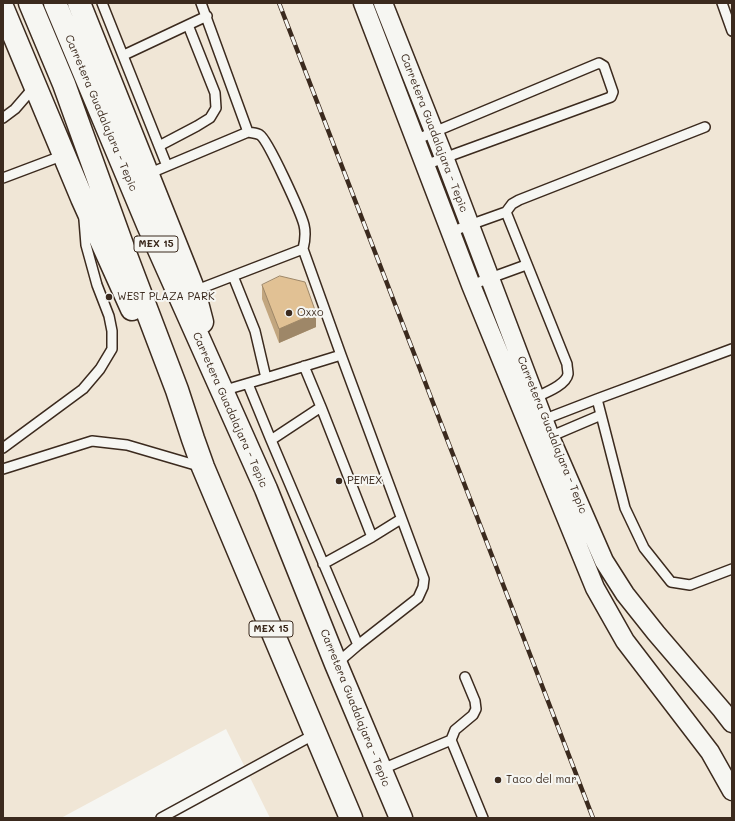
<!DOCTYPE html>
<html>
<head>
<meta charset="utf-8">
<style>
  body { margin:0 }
  #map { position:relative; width:735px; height:821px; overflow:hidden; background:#f6f6f2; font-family:Mali,sans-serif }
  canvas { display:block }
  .frame { position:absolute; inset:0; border:4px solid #3b2a1e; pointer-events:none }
</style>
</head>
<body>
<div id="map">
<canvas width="735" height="821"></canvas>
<div class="frame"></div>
</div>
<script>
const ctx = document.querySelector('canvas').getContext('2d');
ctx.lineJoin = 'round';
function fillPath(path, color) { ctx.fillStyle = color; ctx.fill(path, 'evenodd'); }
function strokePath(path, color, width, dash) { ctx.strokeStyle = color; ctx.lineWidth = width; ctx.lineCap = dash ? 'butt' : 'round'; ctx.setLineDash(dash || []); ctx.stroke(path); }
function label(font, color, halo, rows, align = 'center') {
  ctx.font = font + ' Mali,sans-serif'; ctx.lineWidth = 4; ctx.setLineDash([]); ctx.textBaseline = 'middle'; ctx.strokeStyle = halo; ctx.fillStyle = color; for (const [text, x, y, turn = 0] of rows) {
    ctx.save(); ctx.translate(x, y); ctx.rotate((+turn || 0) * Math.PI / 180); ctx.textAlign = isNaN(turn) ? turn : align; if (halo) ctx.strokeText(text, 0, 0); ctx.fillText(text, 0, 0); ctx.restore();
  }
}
const built = new Path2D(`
  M3,3H732V818H270L226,729L61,818H3Z`);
const lane = new Path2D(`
  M102,3L167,166
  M722,3L732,31
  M124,55L207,16
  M3,118L15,109L34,87
  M248,132C252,133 257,133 260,135C268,140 301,213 304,225C306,233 305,241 303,249
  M415,140L599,63L604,66L613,92L611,97L425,165
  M159,146L197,126L210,118L216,108L215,93L188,25
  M148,174L248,132L201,3
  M3,178L64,155
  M506,212L567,364C567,367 568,371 568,374C566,386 542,394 532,399
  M450,232L506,212L512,204L519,200L705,127
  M233,276L255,331L266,378L341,355
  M471,285L526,265
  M194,291L303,249L341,355L424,579L423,587L418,598L358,645
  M304,366L321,407L271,440L358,645L336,664
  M248,384L271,440
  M222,391L266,378
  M597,399L625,508L644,548L671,582L690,585L732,569
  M321,407L372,537L323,564
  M540,421L597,399L732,349
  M547,438L601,415
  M3,448L83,389L100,369L112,349V331L109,316L97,285L86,245L84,220
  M3,469L92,441L127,445L202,467
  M372,537L401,519
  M451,740L455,730L473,715L476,709L475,701L465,677
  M380,770L451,740L483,818
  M161,818L315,734`);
const street = new Path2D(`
  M363,3L471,285L595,588L625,641L710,752L732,791
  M383,3L444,157L550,437L604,561L625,594L656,633L722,710L732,723`);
const highway = new Path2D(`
  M30,3L64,84L125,253L177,390L193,439L203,467L351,818
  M55,3L148,225L266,489L336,664L401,818
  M79,3L185,268L194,291L202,322
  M3,9L82,198L132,309`);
const rail = new Path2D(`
  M279,3L593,818`);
const wall = new Path2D(`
  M262,285L316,327L279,343L262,299Z`);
const shadedWall = new Path2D(`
  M316,313V327L279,343V329Z`);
const building = new Path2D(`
  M280,276L305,282L316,313L279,329L262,285Z`);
const markers = [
  [109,297,4,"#3b2a1e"],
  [289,313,4,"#3b2a1e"],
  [339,481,4,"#3b2a1e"],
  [498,780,4,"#3b2a1e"]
];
const shields = [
  [156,244,44],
  [271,629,44]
];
const shieldNames = [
  ["MEX 15",156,244],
  ["MEX 15",271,629]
];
const streetNames = [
  ["Carretera Guadalajara - Tepic",101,113,67],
  ["Carretera Guadalajara - Tepic",434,133,69],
  ["Carretera Guadalajara - Tepic",230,410,66],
  ["Carretera Guadalajara - Tepic",552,435,68],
  ["Carretera Guadalajara - Tepic",355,708,68]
];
const poiNames = [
  ["WEST PLAZA PARK",117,297],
  ["Oxxo",297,313],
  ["PEMEX",347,481],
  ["Taco del mar",506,780]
];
fillPath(built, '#f0e6d6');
strokePath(lane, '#3b2a1e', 12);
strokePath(street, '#3b2a1e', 21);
strokePath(highway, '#3b2a1e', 25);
strokePath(lane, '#f6f6f2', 9);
strokePath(street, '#f6f6f2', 18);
strokePath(highway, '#f6f6f2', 22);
strokePath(rail, '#3b2a1e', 4.5);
strokePath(rail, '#f6f6f2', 3, [9]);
fillPath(wall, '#c2a67f');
fillPath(shadedWall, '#9e8768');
fillPath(building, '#e1c194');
strokePath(building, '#9e8768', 1);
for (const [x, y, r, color] of markers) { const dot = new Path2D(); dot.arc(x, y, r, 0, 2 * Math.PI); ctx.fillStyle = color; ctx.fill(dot); strokePath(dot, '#f6f6f2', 1.5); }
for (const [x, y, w] of shields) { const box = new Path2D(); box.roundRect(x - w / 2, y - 8, w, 16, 3); ctx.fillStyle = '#f6f6f2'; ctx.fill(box); strokePath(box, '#3b2a1e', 1); }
label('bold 10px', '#3b2a1e', null, shieldNames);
label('11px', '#3b2a1e', '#f6f6f2', streetNames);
label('11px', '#3b2a1e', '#f6f6f2', poiNames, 'left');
</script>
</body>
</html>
